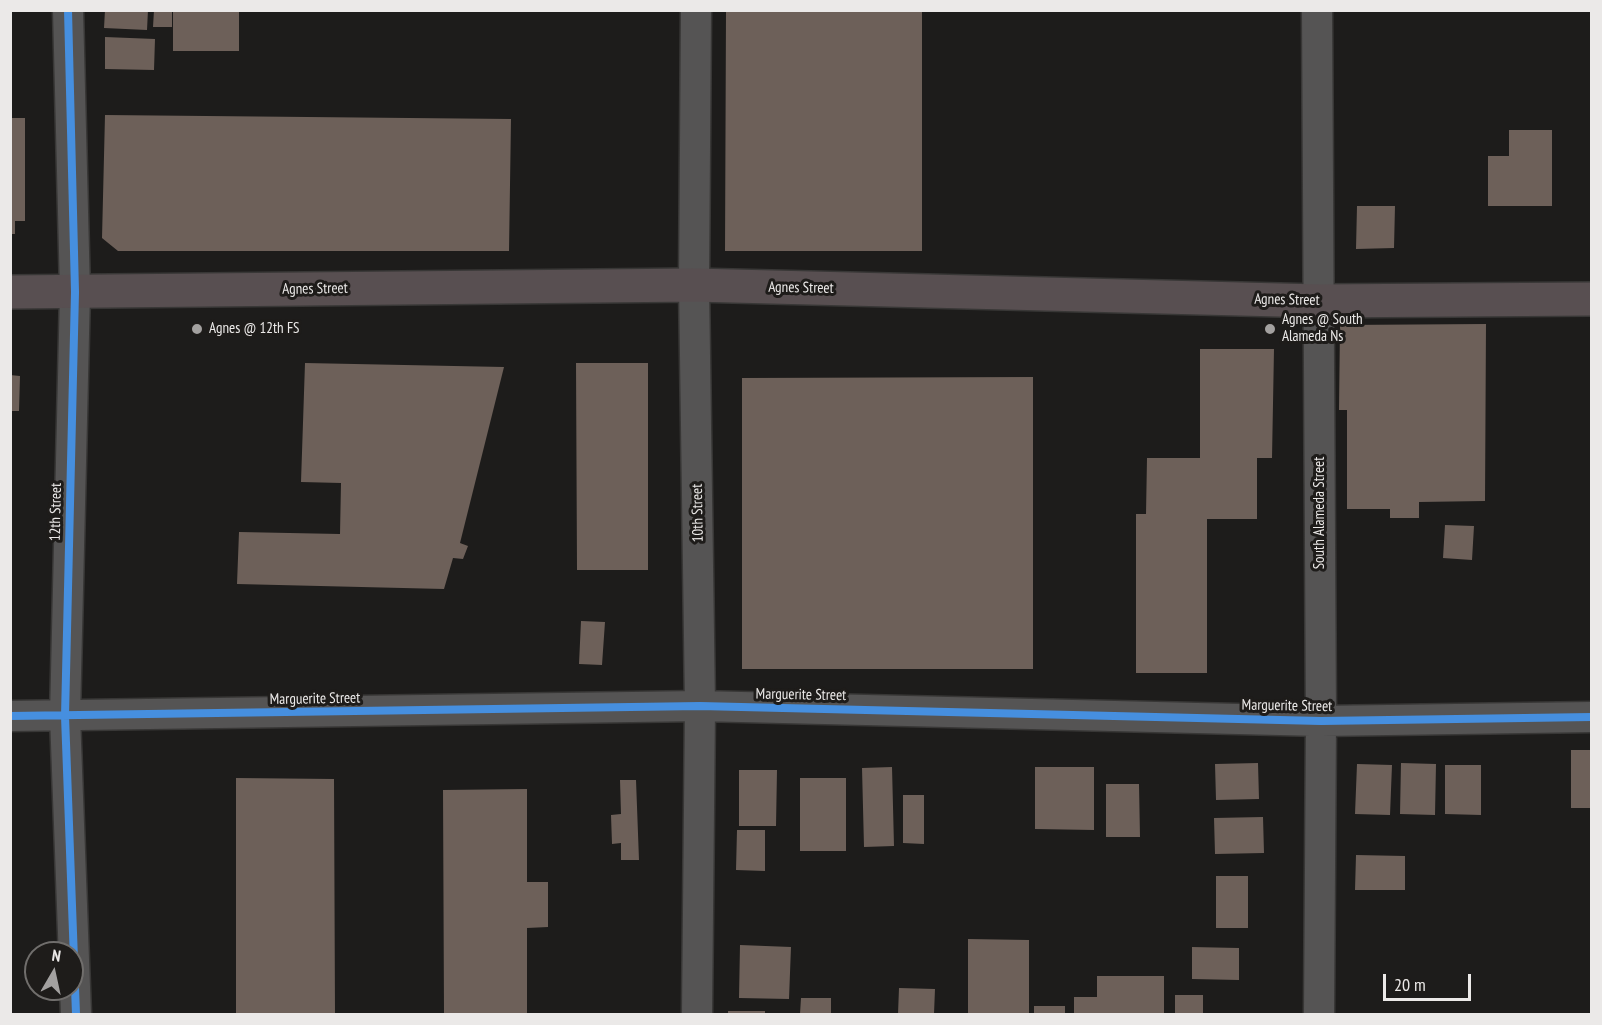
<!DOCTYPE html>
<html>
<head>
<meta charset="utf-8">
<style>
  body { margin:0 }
  #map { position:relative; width:1602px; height:1025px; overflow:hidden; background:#1d1c1b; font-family:"PT Sans Narrow",sans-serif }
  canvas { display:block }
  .frame { position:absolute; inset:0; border:12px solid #ebe9e8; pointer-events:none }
  .north { position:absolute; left:24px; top:941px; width:60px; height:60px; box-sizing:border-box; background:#1e1c1a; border:2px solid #706e6c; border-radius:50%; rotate:9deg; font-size:16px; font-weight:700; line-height:24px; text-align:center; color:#ebe9e8 }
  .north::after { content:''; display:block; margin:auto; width:21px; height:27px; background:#a3a1a0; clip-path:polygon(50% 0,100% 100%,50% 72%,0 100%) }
  .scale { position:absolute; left:1383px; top:974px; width:88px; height:27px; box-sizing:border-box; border:3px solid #ebe9e8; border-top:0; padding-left:8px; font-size:18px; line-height:21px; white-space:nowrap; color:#ebe9e8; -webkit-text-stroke:4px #1e1c1a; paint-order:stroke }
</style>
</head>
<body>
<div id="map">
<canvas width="1602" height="1025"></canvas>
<div class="frame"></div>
<div class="north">N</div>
<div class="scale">20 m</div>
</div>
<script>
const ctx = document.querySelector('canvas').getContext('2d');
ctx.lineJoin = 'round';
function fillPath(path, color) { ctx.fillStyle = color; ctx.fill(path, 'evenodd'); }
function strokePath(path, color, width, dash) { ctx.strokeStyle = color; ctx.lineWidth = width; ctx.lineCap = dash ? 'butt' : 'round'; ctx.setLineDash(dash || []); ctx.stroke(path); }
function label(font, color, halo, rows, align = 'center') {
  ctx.font = font + ' "PT Sans Narrow",sans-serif'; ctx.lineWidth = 6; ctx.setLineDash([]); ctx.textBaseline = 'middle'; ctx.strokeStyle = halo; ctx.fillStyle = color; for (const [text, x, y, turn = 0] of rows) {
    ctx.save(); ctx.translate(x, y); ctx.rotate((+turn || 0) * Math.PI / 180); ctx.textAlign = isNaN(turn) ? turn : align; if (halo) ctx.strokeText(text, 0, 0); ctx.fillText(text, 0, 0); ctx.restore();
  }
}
const building = new Path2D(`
  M105,10H148L147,30L104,28Z
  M154,10H172V27H153Z
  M173,10H239V51H173Z
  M726,10H922V251H725Z
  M105,37L155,39L154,70L105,69Z
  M105,115L511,119L509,251H118L102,238Z
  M10,118H25V221H15V234H10Z
  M1509,130H1552V206H1488V156H1509Z
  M1357,206H1395L1394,248L1356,249Z
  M1486,324L1485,501L1419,502V518H1390V509H1347V410H1339L1340,325Z
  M1200,349H1274L1272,458H1257V519H1207V673H1136V514H1146L1147,458H1200Z
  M305,363L504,367L460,543L468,546L463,559L453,558L444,589L237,584L239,532L340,534L341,483L301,482Z
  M576,363H648V570H577Z
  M10,375L20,376L19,411H10Z
  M1033,377V669H742V378Z
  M1445,525L1474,526L1472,560L1443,558Z
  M581,621L605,622L602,665L579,664Z
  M1571,750H1592V808H1571Z
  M1258,763L1259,799L1216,800L1215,764Z
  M1401,763L1436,764L1435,815L1400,814Z
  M1357,764L1392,765L1390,815L1355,814Z
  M1445,765H1481V815L1445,814Z
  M892,767L894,846L864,847L862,768Z
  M1035,767H1094V830L1035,829Z
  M739,770H777L776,826H739Z
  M236,778L334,779L335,1014H236Z
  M800,778H846V851H800Z
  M620,780H636L639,860H621V843L612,844L611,815L621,814Z
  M1106,784H1139L1140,837H1106Z
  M527,789V882H548V927L527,928V1014H444L443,790Z
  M903,795H924V844L903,843Z
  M1263,817L1264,853L1215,854L1214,818Z
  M737,830H765V871L736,870Z
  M1356,855L1405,856V890H1355Z
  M1216,876H1248V928H1216Z
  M968,939L1029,940V1014H968Z
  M740,945L791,947L789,999L739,998Z
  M1192,947L1239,948V980L1192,979Z
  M1097,976H1164V1014H1074V997H1097Z
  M899,988L935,989L934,1014H898Z
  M1175,995H1203V1014H1175Z
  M801,998H831V1014H800Z
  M1034,1006H1065V1014H1034Z
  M728,1011H765V1014H728Z`);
const street = new Path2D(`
  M68,10L75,292L65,716L76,1014
  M696,10L694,285L700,706L697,1014
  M1317,10L1321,721L1319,1014
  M10,716L700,706L1321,721L1592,717`);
const primary = new Path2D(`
  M10,292L694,285L1319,301L1592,299`);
const cycleway = new Path2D(`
  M68,10L75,292L65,716L76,1014
  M10,716L700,706L1321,721L1592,717`);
const markers = [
  [197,329,6,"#a3a1a0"],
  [1270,329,6,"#a3a1a0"]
];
const streetNames = [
  ["Agnes Street",801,288,1],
  ["Agnes Street",315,289,-1],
  ["Agnes Street",1287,300,1],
  ["12th Street",56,512,-89],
  ["10th Street",698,513,-91],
  ["South Alameda Street",1320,513,-90],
  ["Marguerite Street",801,695,1],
  ["Marguerite Street",315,699,-1],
  ["Marguerite Street",1287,706,1]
];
const poiNames = [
  ["Agnes @ South",1282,320],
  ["Alameda Ns",1282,337],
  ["Agnes @ 12th FS",209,329]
];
fillPath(building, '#6d6059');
strokePath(street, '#383736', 33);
strokePath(primary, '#383736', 36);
strokePath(street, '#555454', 30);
strokePath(primary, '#584f51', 33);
strokePath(cycleway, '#468fdf', 8);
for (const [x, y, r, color] of markers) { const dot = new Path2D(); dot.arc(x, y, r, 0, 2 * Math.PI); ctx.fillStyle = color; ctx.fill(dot); strokePath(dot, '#1e1c1a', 2); }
label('15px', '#ebe9e8', '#1e1c1a', streetNames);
label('15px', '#ebe9e8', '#1e1c1a', poiNames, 'left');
</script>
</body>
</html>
